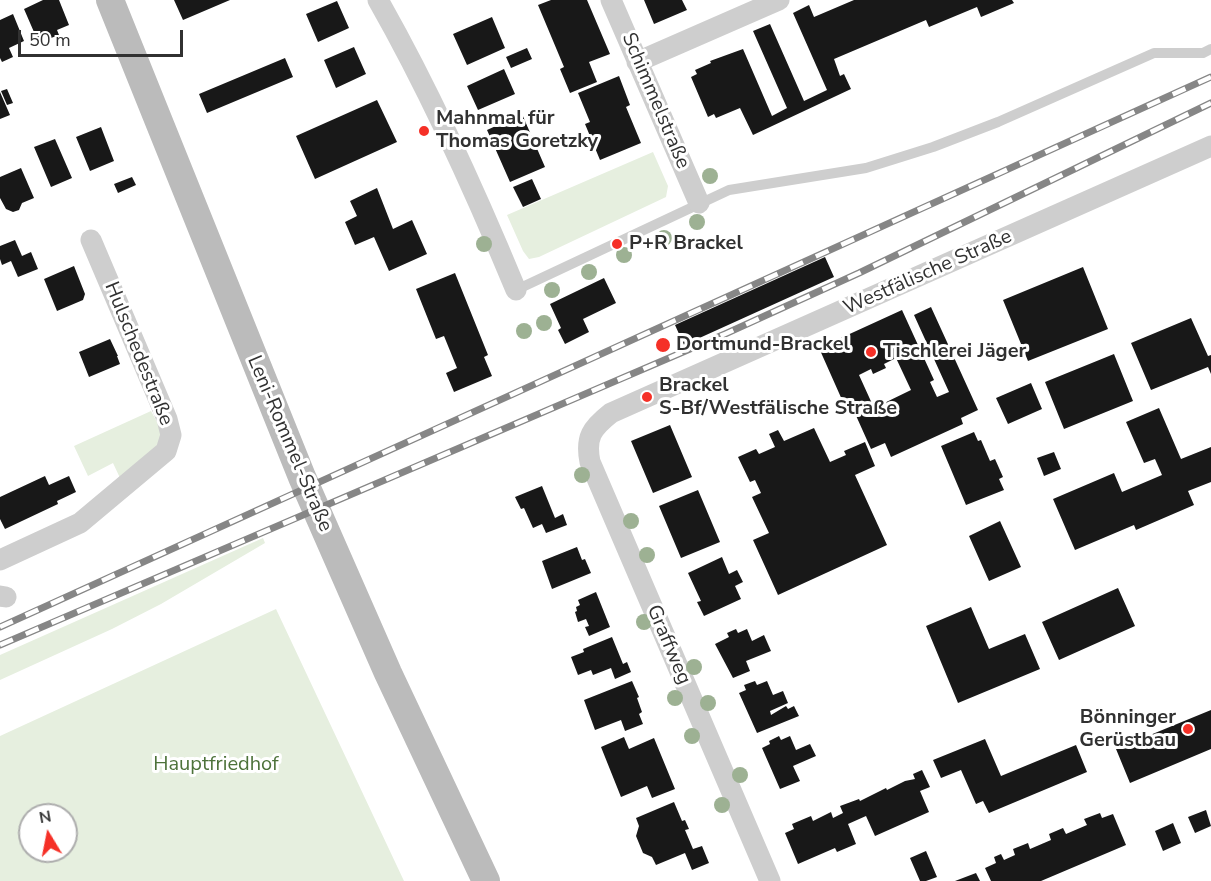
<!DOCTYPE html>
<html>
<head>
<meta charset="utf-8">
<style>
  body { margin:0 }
  #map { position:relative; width:1211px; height:881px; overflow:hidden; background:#fff; font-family:"Nunito Sans",sans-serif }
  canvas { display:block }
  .north { position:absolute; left:18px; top:803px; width:60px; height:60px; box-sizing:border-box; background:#fff; border:2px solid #adadad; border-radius:50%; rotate:350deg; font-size:16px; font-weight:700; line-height:24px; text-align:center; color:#313131 }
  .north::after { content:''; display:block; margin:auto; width:21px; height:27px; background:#f53027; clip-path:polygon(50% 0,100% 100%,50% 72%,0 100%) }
  .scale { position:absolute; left:18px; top:30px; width:165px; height:27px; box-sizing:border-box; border:3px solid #313131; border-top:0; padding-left:8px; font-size:18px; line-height:21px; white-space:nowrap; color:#313131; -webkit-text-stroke:4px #fff; paint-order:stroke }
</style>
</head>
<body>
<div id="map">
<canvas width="1211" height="881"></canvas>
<div class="north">N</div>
<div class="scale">50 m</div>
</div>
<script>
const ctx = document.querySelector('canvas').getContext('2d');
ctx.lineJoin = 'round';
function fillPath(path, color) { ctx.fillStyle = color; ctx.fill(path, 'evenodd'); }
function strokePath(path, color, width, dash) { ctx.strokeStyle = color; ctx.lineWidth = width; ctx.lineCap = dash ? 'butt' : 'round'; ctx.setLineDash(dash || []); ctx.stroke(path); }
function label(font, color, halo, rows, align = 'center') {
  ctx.font = font + ' "Nunito Sans",sans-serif'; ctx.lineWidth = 6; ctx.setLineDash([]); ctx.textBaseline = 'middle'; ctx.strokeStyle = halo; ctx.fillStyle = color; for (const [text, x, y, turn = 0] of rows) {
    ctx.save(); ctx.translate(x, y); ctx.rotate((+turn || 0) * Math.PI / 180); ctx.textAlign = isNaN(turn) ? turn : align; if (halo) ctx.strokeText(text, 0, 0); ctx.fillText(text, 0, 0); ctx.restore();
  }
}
const green = new Path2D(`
  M653,152L668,186L666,197L539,257L529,259L523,251L507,215Z
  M151,411L163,433L161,444L120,478L113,463L88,476L74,446Z
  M263,538L265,543L161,604L112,629L0,680V655Z
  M276,609L404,881H0V736ZM30,815H66V851H30Z`);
const building = new Path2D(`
  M43,0H59L69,25L57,30L59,35L51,38L49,34L37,39L24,9Z
  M174,0H230L183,20Z
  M551,0H587L610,54L589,62L597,82L570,93L560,69L564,67L538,5Z
  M644,0H682L687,10L654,24Z
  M854,0H1012L1014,3L981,17L977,7L929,27L926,20L834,59L840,76L844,74L851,89L753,135L740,108L716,118L714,114L708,117L691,77L697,74L695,70L711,63L710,61L743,49L772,116L787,108L753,31L770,24L804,101L827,90L793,13L809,5L814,17Z
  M337,1L349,28L318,42L306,14Z
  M13,14L24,41L9,48L13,57L2,62L0,58V20Z
  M492,17L505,48L467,65L453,34Z
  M354,47L366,74L336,88L324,60Z
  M527,48L532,59L511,68L506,57Z
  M285,58L293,77L207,113L199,94Z
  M504,69L515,94L478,110L467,86Z
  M619,76L630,105L626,107L641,143L600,160L585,124L590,122L578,93Z
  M7,89L13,103L7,105L1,91Z
  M0,92L10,115L0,119Z
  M377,100L397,142L315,179L296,136Z
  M522,114L545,167L510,182L487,130Z
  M101,127L114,161L90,171L76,137Z
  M55,139L72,178L51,187L34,147Z
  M21,168L34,198L22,203L19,210L13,212L6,209L0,198V177Z
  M132,177L136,185L118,193L114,184Z
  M532,179L541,199L523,207L513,187Z
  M377,188L393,229L412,220L427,254L389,271L374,237L355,245L345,222L357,216L350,201Z
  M15,240L22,256L31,252L38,269L18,277L11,261L2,265L0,259V246Z
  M825,257L834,277L684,345L675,325Z
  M74,266L85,294L83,300L57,311L44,279Z
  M1083,267L1108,329L1028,361L1003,300Z
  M455,273L488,355L484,357L492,376L454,392L446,373L457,368L444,336L436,339L416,289Z
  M604,278L616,303L583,319L589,332L565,344L558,330L561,328L550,304Z
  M931,307L978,410L961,418L963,424L891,457L885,443L871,449L849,400L843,402L819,348L902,310L934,380L930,382L937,397L949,392L914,315ZM896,358L911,390L874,408L859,375L871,369L873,374L886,368L884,364Z
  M1191,318L1208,356L1211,355V374L1208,367L1151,390L1131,343Z
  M110,339L118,356H117L120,364L89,377L79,352Z
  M1114,354L1133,401L1064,429L1045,382Z
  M1031,383L1042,409L1008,424L996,398Z
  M1159,408L1181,459L1211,447V482L1188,491L1194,505L1136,530L1134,525L1075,550L1053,499L1114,473L1122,492L1162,475L1155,459L1144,463L1126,422Z
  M670,425L692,477L653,493L631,441Z
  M814,428L830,462L846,455L844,451L865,442L875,466L855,475L887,545L778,595L753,540L769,533L752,497L761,493L755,480L750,482L738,457L756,449L759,454L775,447L769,434L778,430L784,441Z
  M974,432L978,441L981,440L990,461L995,459L1003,477L999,479L1004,490L966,505L941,446Z
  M1054,452L1061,469L1044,476L1037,458Z
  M45,476L49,485L69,476L76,492L57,501L58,504L5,529L0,519V497Z
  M542,486L555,518L563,514L567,525L546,533L542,524L533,528L524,508L521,509L515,497Z
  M698,490L720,542L681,558L659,506Z
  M1000,521L1021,567L989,581L969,536Z
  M577,547L582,560L585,559L591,573L552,589L542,561Z
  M722,557L729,574L737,570L743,582L735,586L741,599L704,616L697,602L701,601L688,573Z
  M1118,588L1135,626L1059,660L1042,622Z
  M596,592L610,627L589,636L585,627L589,626L586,619L578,622L575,612L577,611L576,607L580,605L578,600Z
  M971,607L989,649L1025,634L1040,669L958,703L926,626Z
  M736,629L738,633L747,629L752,641L764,635L771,651L746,661L750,671L733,678L715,644L729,637L727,633Z
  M612,637L623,664L627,662L631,672L615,679L611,668L593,675L591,670L578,675L571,657L584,652L583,649Z
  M632,681L639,697L637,698L642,712L639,714L643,724L625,731L621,720L595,730L584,700Z
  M755,681L757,685L767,681L773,695L783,691L788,703L770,711L771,715L786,706L788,709L794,706L799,716L757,733L739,693L746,690L744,685Z
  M1211,710V749L1130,783L1116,749Z
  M779,736L781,740L790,736L796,750L810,744L816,756L793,766L800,781L780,789L762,748L770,744L769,741Z
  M624,737L629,749L654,738L675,789L652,798L647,786L621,797L601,747Z
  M985,739L1001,776L1076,745L1087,772L989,813L983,801L976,804L961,770L941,778L933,760Z
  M922,770L930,787L920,791L929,812L875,836L866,816L848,824L856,844L837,852L835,848L798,864L785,833L794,829L792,824L811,816L813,821L831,812L833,818L843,813L840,806L859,799L860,801L886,788L887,790L905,781L915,779L913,774Z
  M674,802L682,821L685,820L689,829L685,830L693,849L702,846L709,863L692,870L685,853L656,865L652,857L643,853L636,836L639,826L636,818Z
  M1206,810L1211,826L1195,833L1188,817Z
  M1100,813L1102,818L1113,814L1126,845L1041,881H991L985,868L996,863L994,857L1001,854L1004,860L1015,855L1013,849L1028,843L1030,849L1051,840L1049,834L1063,828L1066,834L1087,825L1084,819Z
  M1173,823L1181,843L1163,851L1155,831Z
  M926,851L937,877L926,881H920L910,858Z
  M976,873L980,881H955Z`);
const lane = new Path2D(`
  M516,290L729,190L866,168L933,147L998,122L1154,53H1203L1211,49`);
const street = new Path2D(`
  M378,0C431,93 475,191 516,290
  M611,0L699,203
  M637,62L779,0
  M0,560L80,523L166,451L171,435L167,419L91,240
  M0,596L6,597
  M770,881L590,462C585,437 592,428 611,413L1211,146`);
const secondary = new Path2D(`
  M110,0L302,477L388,673L486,881`);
const rail = new Path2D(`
  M0,627L1211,77
  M0,645L725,334L859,273L1211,103`);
const trees = [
  [710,176],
  [697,222],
  [664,238],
  [484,244],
  [624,255],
  [589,272],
  [552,290],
  [544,323],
  [524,331],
  [582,475],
  [631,521],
  [647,555],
  [644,622],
  [694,667],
  [675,698],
  [708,703],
  [692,736],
  [740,775],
  [722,805]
];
const markers = [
  [424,131,6,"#f53027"],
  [617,244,6,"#f53027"],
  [663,345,8,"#f53027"],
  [871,352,6,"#f53027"],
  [647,397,6,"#f53027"],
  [1188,729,6,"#f53027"]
];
const streetNames = [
  ["Schimmelstraße",655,101,67],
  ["Westfälische Straße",928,273,-24],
  ["Hulschedestraße",138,354,68],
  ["Leni-Rommel-Straße",289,444,67],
  ["Graffweg",668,645,67]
];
const poiNames = [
  ["Mahnmal für",436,119],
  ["Thomas Goretzky",436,142],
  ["P+R Brackel",629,244],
  ["Dortmund-Brackel",676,345],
  ["Tischlerei Jäger",883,352],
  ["Brackel",659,386],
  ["S-Bf/Westfälische Straße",659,409],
  ["Bönninger",1176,718,"right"],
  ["Gerüstbau",1176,741,"right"]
];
const parkNames = [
  ["Hauptfriedhof",216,765]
];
fillPath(green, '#e6efdf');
fillPath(building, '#181818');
strokePath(lane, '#cecece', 10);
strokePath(street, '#cecece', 21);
strokePath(secondary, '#bbb', 28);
strokePath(rail, '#868686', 7);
strokePath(rail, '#fff', 4.5, [14]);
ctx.fillStyle = '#9db193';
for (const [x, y] of trees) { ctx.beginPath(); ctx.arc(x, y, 8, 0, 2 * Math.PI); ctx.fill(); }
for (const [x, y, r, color] of markers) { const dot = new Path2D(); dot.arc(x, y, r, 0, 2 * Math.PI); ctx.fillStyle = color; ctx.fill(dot); strokePath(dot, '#fff', 2); }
label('20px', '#313131', '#fff', streetNames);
label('bold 20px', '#313131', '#fff', poiNames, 'left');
label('20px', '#4d723a', '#fff', parkNames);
</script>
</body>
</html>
